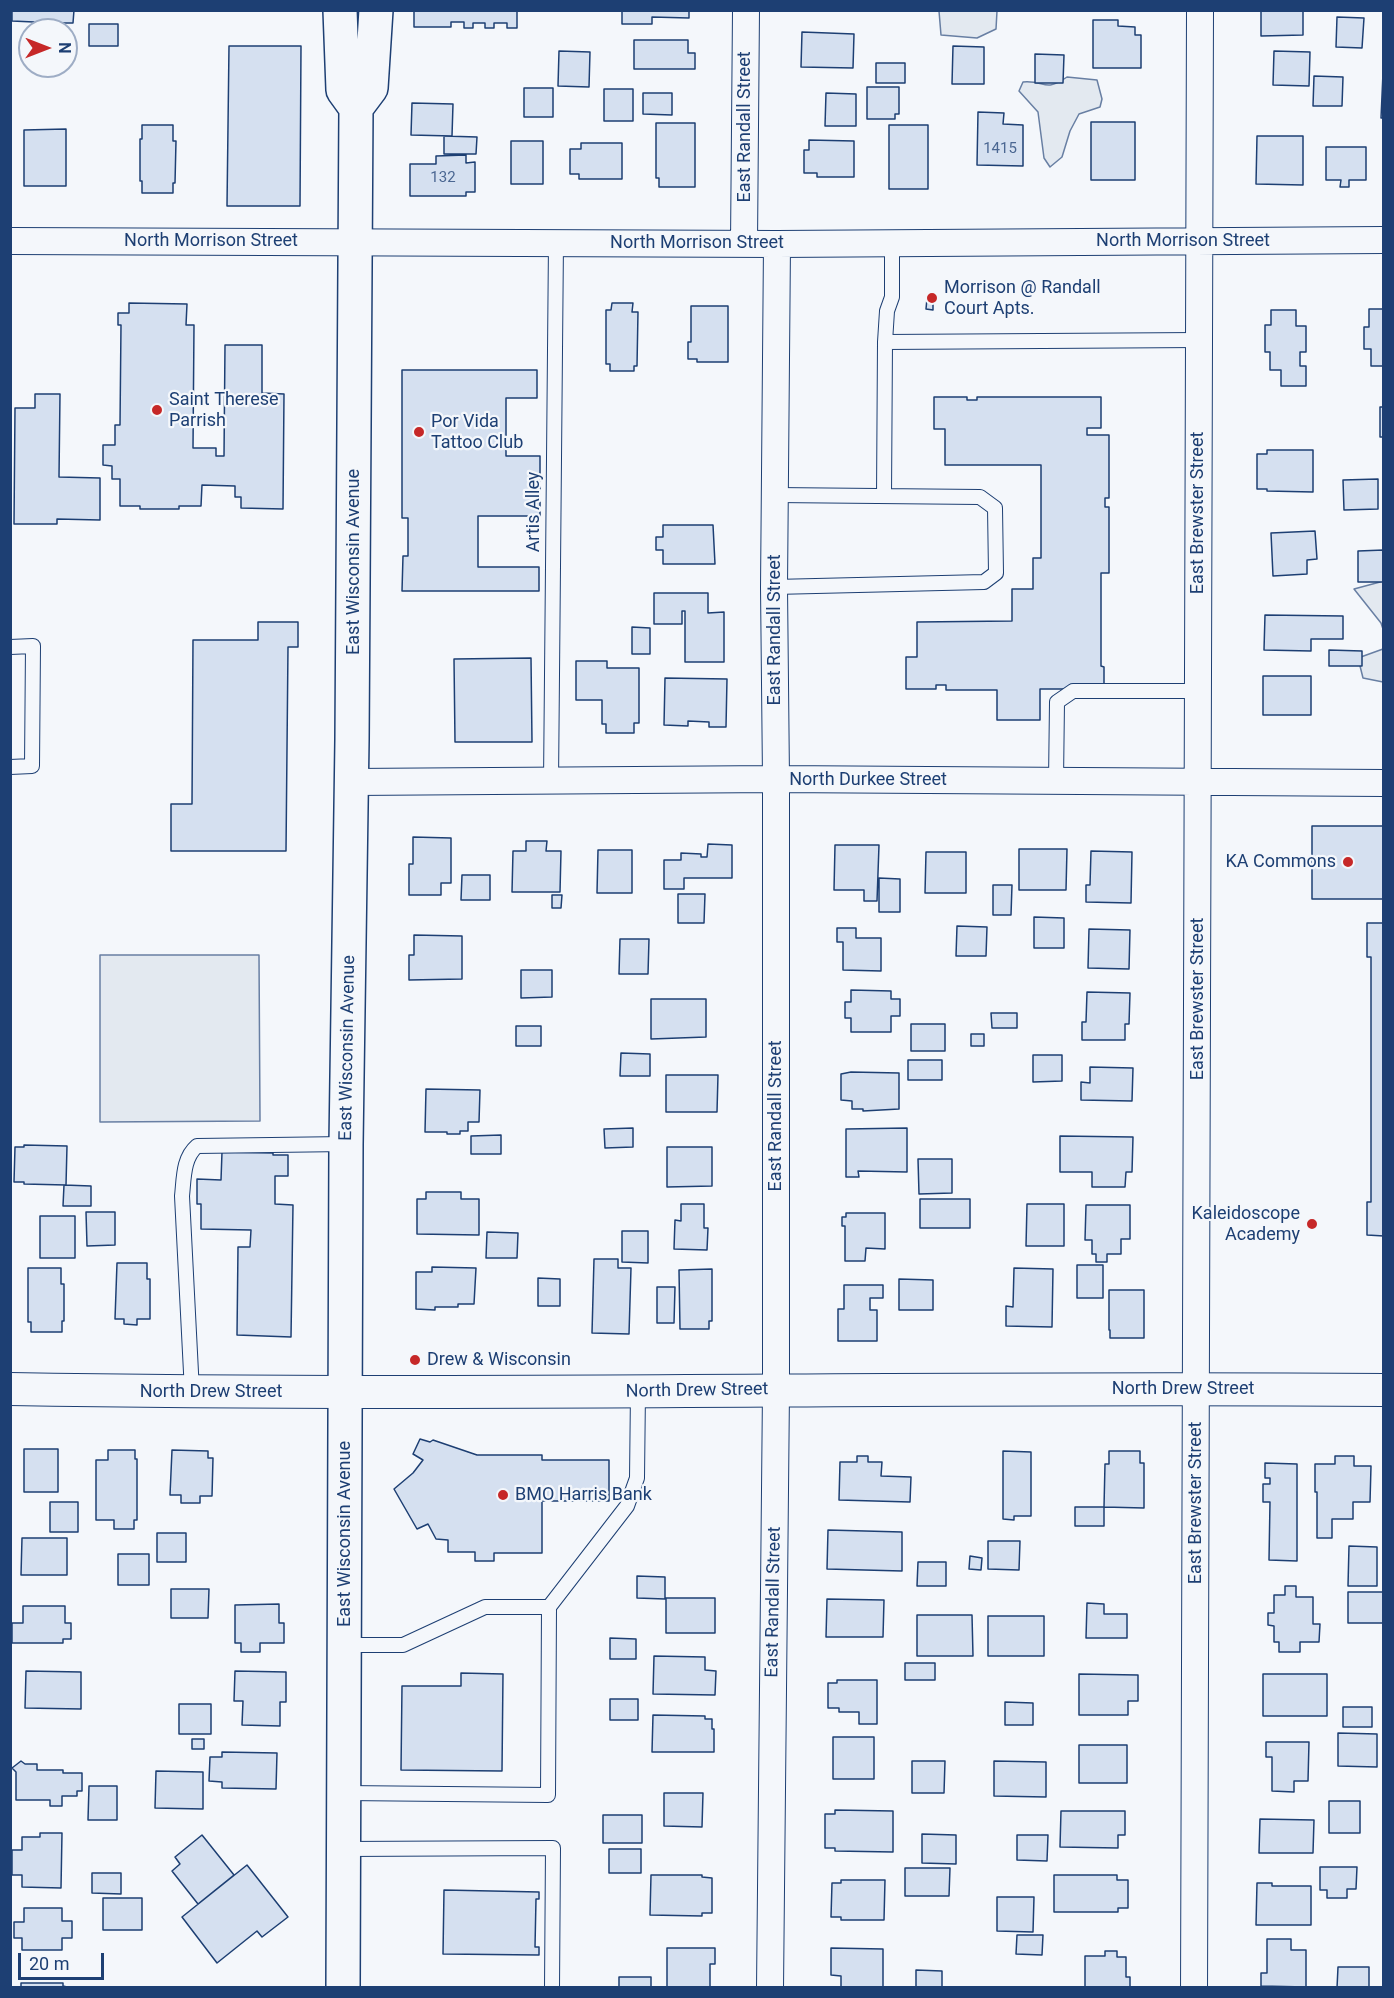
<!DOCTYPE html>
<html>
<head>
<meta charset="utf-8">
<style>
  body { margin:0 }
  #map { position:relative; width:1394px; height:1998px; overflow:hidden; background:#f4f7fb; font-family:Roboto,sans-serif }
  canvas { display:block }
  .frame { position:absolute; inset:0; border:12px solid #1d3f73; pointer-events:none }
  .north { position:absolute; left:18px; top:18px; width:60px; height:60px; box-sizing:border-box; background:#f4f7fb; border:2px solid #9eadc5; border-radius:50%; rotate:90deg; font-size:16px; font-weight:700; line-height:24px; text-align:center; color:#1d3f73 }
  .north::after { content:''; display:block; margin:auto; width:21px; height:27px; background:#c62828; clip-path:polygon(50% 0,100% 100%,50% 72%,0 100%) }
  .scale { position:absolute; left:18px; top:1953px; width:86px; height:27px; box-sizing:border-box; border:3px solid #1d3f73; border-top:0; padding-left:8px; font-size:18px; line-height:21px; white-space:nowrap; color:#1d3f73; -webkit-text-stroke:4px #f4f7fb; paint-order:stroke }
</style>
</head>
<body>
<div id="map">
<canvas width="1394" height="1998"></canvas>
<div class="frame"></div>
<div class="north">N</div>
<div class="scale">20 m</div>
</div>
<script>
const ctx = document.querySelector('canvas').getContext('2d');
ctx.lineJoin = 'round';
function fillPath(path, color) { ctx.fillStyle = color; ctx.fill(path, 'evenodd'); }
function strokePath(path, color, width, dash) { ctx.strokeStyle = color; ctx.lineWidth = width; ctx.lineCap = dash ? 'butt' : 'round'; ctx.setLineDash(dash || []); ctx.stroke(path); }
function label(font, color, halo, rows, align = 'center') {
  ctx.font = font + ' Roboto,sans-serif'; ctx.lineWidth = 4.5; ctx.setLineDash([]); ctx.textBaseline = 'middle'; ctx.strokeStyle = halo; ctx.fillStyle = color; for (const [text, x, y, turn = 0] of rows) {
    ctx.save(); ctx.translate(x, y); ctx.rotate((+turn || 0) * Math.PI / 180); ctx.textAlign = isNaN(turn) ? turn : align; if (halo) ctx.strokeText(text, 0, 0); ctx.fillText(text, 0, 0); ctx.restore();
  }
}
const green = new Path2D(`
  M939,11H997L996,29L977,38L941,35Z
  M1067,77L1097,80L1102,99L1100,107L1079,114L1070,131L1062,157L1050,167L1044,158L1038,112L1019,91L1023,82C1046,80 1044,93 1067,77Z
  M1383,578V629L1381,623L1354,589L1380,582Z
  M1383,649V682L1363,678L1358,658Z
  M100,955H259L260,1121L100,1122Z`);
const building = new Path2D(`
  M12,10H74L73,23H58V25H34V22L12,21Z
  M414,10H517V28H507V23H494V28H485V23H473V28H464V22H451V27H414Z
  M622,10H689V18L652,17V24H622Z
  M1261,10H1303V35L1261,36Z
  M1337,17L1364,18L1362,48L1336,47Z
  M1093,20H1118V26L1135,27V35H1141V68H1093Z
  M89,24H118V46H89Z
  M802,32L854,34L853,68L801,67Z
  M634,40H688V53H695V69H634Z
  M229,46H301L300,206H227Z
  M953,46L984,47V84H952Z
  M559,51L590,52L589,87L558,86Z
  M1274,51L1310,52L1309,86L1273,85Z
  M1035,54L1064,55L1063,83H1035Z
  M876,63H905V83H876Z
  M1383,73H1384V118H1381Z
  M1314,76L1343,77L1342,106H1313Z
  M867,87H899V114H895V119H867Z
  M524,88H553V117H524Z
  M604,89H633V121H604Z
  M643,93H672V115L643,114Z
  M826,93L856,94V126H825Z
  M412,103L453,104L452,136L411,135Z
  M978,112L1004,113L1003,124L1023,125V166L977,165Z
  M1091,122H1135V180H1091Z
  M656,123H695V187H659V178H656Z
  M142,125H173V141H176L175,183H173V193H142V181H140V139H142Z
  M889,125H928V189H889Z
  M66,129V186H24V130Z
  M444,136L477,137L476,154H444Z
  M1257,136H1303V185L1256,184Z
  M809,140L854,141V177H817V173H804V150H809Z
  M511,141H543V184H511Z
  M581,143H622V179H579V174H570V149H581Z
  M1326,147H1366V180H1349V187H1340L1341,180H1326Z
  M466,155V163L475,162V192H466V196H410V164H436V156Z
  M927,298H933V310L926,309Z
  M129,303L187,304L186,325H194L193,448H216V456H224L225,345H262V393L284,394L283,509L241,508V497H235V486L202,485L201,506H179V509H140V506H120V479H112V466L103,465V445H115V425H120L121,325H118V313H129Z
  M612,303H633L632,312H638L637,366H634V371H610V364H606V310H611Z
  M691,306H728V362H697V359H688V342H691Z
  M1369,309H1384V366H1371V349H1364V327H1369Z
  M1271,310H1296V326H1306V352H1300V366H1306V386H1281V370H1270V352H1265V325H1271Z
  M402,370H537V398H506V456H540V516H478V567H539V591H402L403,556H408V518H402Z
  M35,394H60L59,477L100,478V520L57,519V524H14L15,408H35Z
  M934,397H967V400H977V397H1101V428H1087V435H1109V498H1105V507H1109V573H1101V666L1104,667V689H1040V720H997V690H946V685H936V689H906V657H917V622L1012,621V589H1033V558H1041V465H945V429H934Z
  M1380,407H1384V437H1380Z
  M1267,450H1313V492L1267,491V489H1257V454H1267Z
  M1378,479V509L1344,510L1343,480Z
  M663,525H713L715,564H663V550H656V537H663Z
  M1315,531L1317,559L1307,560V574L1273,576L1271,533Z
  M1384,550V582H1358V551Z
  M654,593H708V613L724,612V662H685V611H682V624H654Z
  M1265,615L1343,616V639H1311V651L1264,650Z
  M258,622H298V647H288L286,851H171V804H192L193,640H258Z
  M632,627L650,628V654H632Z
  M1329,650L1362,651V666H1329Z
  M531,658L532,742H455L454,659Z
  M576,661H607V668H639V723H634V733H606V724H602V700H576Z
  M1263,676H1311V715H1263Z
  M665,678L727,679L726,727H709V722L688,721V726L664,725Z
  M1312,826H1384V899H1312Z
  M413,837L451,838V883H441V895H409V864H413Z
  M526,841H547L546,851H561L560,892H512L513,851H526Z
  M708,844L732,845V878H684V889H664V860H681V853L701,854V857H707Z
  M835,845H879L877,901H864V890H834Z
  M1019,849H1067L1066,890H1019Z
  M598,850H632V893H597Z
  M1091,851L1132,852L1131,903L1086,902V885H1090Z
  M926,852H966V893H925Z
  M462,875H490V900H461Z
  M879,878L900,879V912H879Z
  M993,885H1012L1011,915H993Z
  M678,894H705L704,923H678Z
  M552,895H562L561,908H552Z
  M1034,917L1064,918V948H1034Z
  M1367,923H1384V1236L1367,1235V1202H1371V957H1367Z
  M957,926L987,927L986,956H956Z
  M837,928H856V938H881V971L843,970V942H837Z
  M1089,929L1130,930L1129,969L1088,968Z
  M414,935L462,936V979L409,980V955H414Z
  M620,939H649L648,974H619Z
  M521,970H552V997L521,998Z
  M851,990L891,991V999H900V1016H891V1032H851V1018H845V1002H851Z
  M1087,992L1130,993L1129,1024H1125V1040H1082V1022H1086Z
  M651,999H706V1037L651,1039Z
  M991,1013H1017V1028H992Z
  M911,1024H945V1051H911Z
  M516,1026H541V1046H516Z
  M971,1034H984V1046H971Z
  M621,1053L650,1054V1076H620Z
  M1033,1055H1062V1081L1033,1082Z
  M908,1060H942V1080H908Z
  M1090,1067L1133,1068L1132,1101L1081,1100V1082L1090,1083Z
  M851,1072L899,1073V1109L863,1111V1109H852V1101L841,1100V1074Z
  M666,1075H718L717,1112H666Z
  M426,1089L480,1090L479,1122H468V1131H460V1134H447V1132H425Z
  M633,1128V1147L605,1148L604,1129Z
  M907,1128V1172L858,1171L859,1177H846V1129Z
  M501,1135V1154H471V1136Z
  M1060,1136L1133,1137L1132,1172H1126L1125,1187H1092V1172H1060Z
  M24,1145L67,1146L66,1185L24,1184V1182H14L15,1147H24Z
  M667,1147H712V1186L667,1187Z
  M222,1152L273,1153V1155H288V1176H275V1204L293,1205L291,1337L237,1335L238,1247H250L251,1230L201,1229V1204H197V1179L221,1180Z
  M918,1159H952V1193L919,1194Z
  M64,1185L91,1186V1206H63Z
  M426,1192H461V1199H479V1235L417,1234V1199H426Z
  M920,1199H970V1228H920Z
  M681,1204H704V1228H708L707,1250L674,1249L675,1220L681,1221Z
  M1027,1204H1064V1246H1026Z
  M1086,1205H1130V1239H1121V1254H1107V1262H1096V1254H1092V1240H1085Z
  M86,1212H115V1245L87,1246Z
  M846,1213H885V1249L866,1248L865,1261H845V1226H842V1217H846Z
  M40,1216H75V1258H40Z
  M622,1231H648V1263L622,1262Z
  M487,1232L518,1233L517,1258H486Z
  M594,1259H618V1268H631L629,1334L592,1333Z
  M117,1263H147V1279H150V1319H137V1325L124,1324V1319H115Z
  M1077,1265H1103V1298H1077Z
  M432,1267L476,1268L474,1304H458V1307H435V1310L416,1309V1272H432Z
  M28,1268H61V1284H64V1321H62V1332H31V1322H28Z
  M1014,1268L1053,1269L1052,1327L1006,1326V1306L1013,1307Z
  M712,1269V1321H709V1329H680L679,1270Z
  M538,1278L560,1279V1306H538Z
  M899,1279L933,1280V1310H899Z
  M844,1285H883V1298H870V1310H877V1341H838V1309H844Z
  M657,1287H675L674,1323H657Z
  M1109,1290H1144V1338H1110V1330H1109Z
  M420,1439L430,1442L433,1440L477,1455H542V1460H609V1501H542V1553H494V1561H475V1552H448V1540L436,1539L428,1524L417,1529L394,1489L413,1473L423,1460L413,1454Z
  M24,1449H58V1492H24Z
  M108,1450H135V1459H137V1520H134V1529H114V1520H96V1460H108Z
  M172,1450L208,1451V1458H213L212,1496H200V1503H181V1495H170Z
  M1003,1451L1031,1452V1516H1014V1520L1003,1519Z
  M1109,1451H1140V1463H1144V1508L1104,1507L1105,1464H1109Z
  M857,1456H868V1462H882L881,1476L911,1477L910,1502L839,1500L840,1462H857Z
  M1335,1456H1354V1466H1371L1370,1502H1353V1519H1332V1538H1317V1492H1315V1464H1335Z
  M1265,1463L1297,1464V1561L1269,1560L1270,1502H1263V1484H1270V1478H1265Z
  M50,1502H78V1532H50Z
  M1075,1507H1104V1526H1075Z
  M828,1530L902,1532V1571L827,1569Z
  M157,1533H186V1562H157Z
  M22,1538H67V1575H21Z
  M988,1541H1020L1019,1570L988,1569Z
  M1349,1546L1377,1547V1586H1348Z
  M118,1554H149V1585H118Z
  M970,1556L982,1558L981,1570L969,1569Z
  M918,1562H946V1586H917Z
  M637,1576L665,1577V1599L637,1598Z
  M1285,1586H1296V1597H1313V1624H1320L1319,1642H1300V1652H1279V1642H1274V1626L1268,1625V1613H1274V1595H1285Z
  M171,1589H209L208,1618H171Z
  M1348,1592H1384V1623H1348Z
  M666,1598H715V1633H666Z
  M827,1599L884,1600L883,1637H826Z
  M1087,1603L1104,1604V1614H1127V1638H1086Z
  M279,1604V1623H284V1643H260V1652H241V1643H235V1605Z
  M23,1606H65V1623H71V1639H63V1643H12V1623H23Z
  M917,1615H972L973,1656H917Z
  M988,1616H1044V1656H988Z
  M610,1638L636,1639V1659H610Z
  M654,1656L705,1657V1670L716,1671L715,1695L653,1694Z
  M905,1663H935V1680H905Z
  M26,1671L81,1672V1709L25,1708Z
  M235,1671L286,1672V1702H280V1726L242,1725L243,1701H234Z
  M461,1673L503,1674L502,1771L401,1770L402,1686H461Z
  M1079,1674L1138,1675V1701H1128V1715H1079Z
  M1263,1674H1327V1716H1263Z
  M837,1680H877V1724H859V1712H839V1708H828V1683H837Z
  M610,1699H638V1720H610Z
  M1005,1702L1033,1703V1725H1005Z
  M179,1704H211V1734H179Z
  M1343,1707H1372V1727H1343Z
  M653,1715L705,1716V1719H712V1729H714V1752H652Z
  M1338,1733L1377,1734V1767L1338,1766Z
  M833,1737H874V1779H833Z
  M192,1739H204V1749H192Z
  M1266,1742H1309L1308,1781H1294V1792L1272,1791V1757H1266Z
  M1079,1745H1127V1783H1079Z
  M222,1752L277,1753L276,1789L222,1788V1782L209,1781L210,1757H222Z
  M21,1761L25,1764H37V1770H63V1773H82V1791H77V1796H62V1806H50V1800H16V1772L12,1768Z
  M912,1761H945L944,1793H912Z
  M994,1761L1046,1762V1797L994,1796Z
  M156,1771L203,1772V1809L155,1808Z
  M89,1786H117V1820H88Z
  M664,1793H703L702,1827L664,1826Z
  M1329,1801H1360V1833H1329Z
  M835,1810L893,1811V1852L835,1851V1848H825V1814H835Z
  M1061,1811H1125V1835H1118V1848L1060,1847Z
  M603,1815H642V1843H603Z
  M1260,1819L1314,1820L1313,1853H1259Z
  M40,1833H62L61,1888L22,1887V1875H12V1850H22V1837H40Z
  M922,1834L956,1835V1864L922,1863Z
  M202,1835L234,1875L198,1904L172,1871L180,1864L175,1857Z
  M1017,1835H1048L1047,1861L1017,1860Z
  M609,1849H641V1873H609Z
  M247,1865L288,1917L262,1937L257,1931L217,1963L182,1917Z
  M1320,1867H1357L1356,1889H1347V1898H1327V1890H1320Z
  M905,1868H950L949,1896H905Z
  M92,1873H121V1894L92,1893Z
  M651,1875H702V1877L712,1878V1913H702V1916L650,1915Z
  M1054,1875H1117V1880H1128V1908H1118V1912H1054Z
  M841,1880H885L884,1920H841V1917H831L832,1883H841Z
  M1257,1883H1272V1886H1311V1925H1256Z
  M444,1890L539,1892V1899H536L535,1947H539V1955L443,1954Z
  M997,1897H1034L1033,1932L997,1931Z
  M103,1898H142V1930H103Z
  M24,1908H62V1921H72V1938H62V1950H22V1938H14V1922H24Z
  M1017,1935H1043L1042,1955L1016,1954Z
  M1267,1939H1291V1950H1306V1987L1261,1986V1973H1267Z
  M667,1948H715V1964H710V1988H667Z
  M831,1948L883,1949V1988H841V1976L831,1975Z
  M1105,1951H1117V1957H1126V1977H1130V1988H1085V1956H1105Z
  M1338,1967H1369V1988H1337Z
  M916,1970L942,1971V1988H916Z
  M619,1977H651V1988H619Z
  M21,1983H63V1986L71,1988H12L21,1987Z`);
const service = new Path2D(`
  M885,342L1199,340
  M884,496L885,342L887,311L892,297V242
  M774,587L984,582L996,573L995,508L980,497L775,495
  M10,647L33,646L32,766L10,767
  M1056,781L1057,702L1073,691H1199
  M551,782L556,242
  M192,1392L182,1196C184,1178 183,1158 197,1146L346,1144
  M344,1645H403L485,1607H549L627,1506L637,1478L638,1391
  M344,1793L548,1795L549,1607
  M344,1849L553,1848L552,1988`);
const minor = new Path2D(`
  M10,241L777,244L1384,240
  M744,243L746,10
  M352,782L776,779L1384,783
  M770,1988L776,1390V779L774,587L777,244
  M1194,1988L1200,10`);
const tertiary = new Path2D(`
  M10,1389C468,1397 926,1386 1384,1390`);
const secondary = new Path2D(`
  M340,10L343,90L356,108L352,740L346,1144L343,1988
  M356,108L371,88L376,10`);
const markers = [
  [932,298,6,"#c62828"],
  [157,410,6,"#c62828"],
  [419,432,6,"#c62828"],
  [1348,862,6,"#c62828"],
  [1312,1224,6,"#c62828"],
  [415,1360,6,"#c62828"],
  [503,1495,6,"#c62828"]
];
const numberNames = [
  ["1415",1000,149],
  ["132",443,178]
];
const streetNames = [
  ["East Randall Street",745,127,-90],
  ["North Morrison Street",211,241],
  ["North Morrison Street",1183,241],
  ["North Morrison Street",697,243],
  ["Artis Alley",534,512,-90],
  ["East Brewster Street",1198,513,-90],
  ["East Wisconsin Avenue",354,562,-90],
  ["East Randall Street",775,630,-90],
  ["North Durkee Street",868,780],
  ["East Brewster Street",1198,999,-90],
  ["East Wisconsin Avenue",348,1048,-89],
  ["East Randall Street",776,1116,-90],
  ["North Drew Street",1183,1389],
  ["North Drew Street",697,1391,-1],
  ["North Drew Street",211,1392],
  ["East Brewster Street",1196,1503,-90],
  ["East Wisconsin Avenue",345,1534,-90],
  ["East Randall Street",774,1602,-89]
];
const poiNames = [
  ["Morrison @ Randall",944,288],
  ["Court Apts.",944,309],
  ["Saint Therese",169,400],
  ["Parrish",169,421],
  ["Por Vida",431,422],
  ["Tattoo Club",431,443],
  ["KA Commons",1336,862,"right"],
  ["Kaleidoscope",1300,1214,"right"],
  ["Academy",1300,1235,"right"],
  ["Drew & Wisconsin",427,1360],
  ["BMO Harris Bank",515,1495]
];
fillPath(green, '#e3e9f0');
strokePath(green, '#687fa3', 1.5);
fillPath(building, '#d5e0f0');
strokePath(building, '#1d3f73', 1.5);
strokePath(service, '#1d3f73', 16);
strokePath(minor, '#1d3f73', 28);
strokePath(tertiary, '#1d3f73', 34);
strokePath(secondary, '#1d3f73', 36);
strokePath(service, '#f4f7fb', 14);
strokePath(minor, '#f4f7fb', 26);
strokePath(tertiary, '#f4f7fb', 32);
strokePath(secondary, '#f4f7fb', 33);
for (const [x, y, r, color] of markers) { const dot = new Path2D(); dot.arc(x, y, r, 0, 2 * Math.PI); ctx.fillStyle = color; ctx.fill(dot); strokePath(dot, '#f4f7fb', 2); }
label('15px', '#4b6792', null, numberNames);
label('18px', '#1d3f73', '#f4f7fb', streetNames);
label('18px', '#1d3f73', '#f4f7fb', poiNames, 'left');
</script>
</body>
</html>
